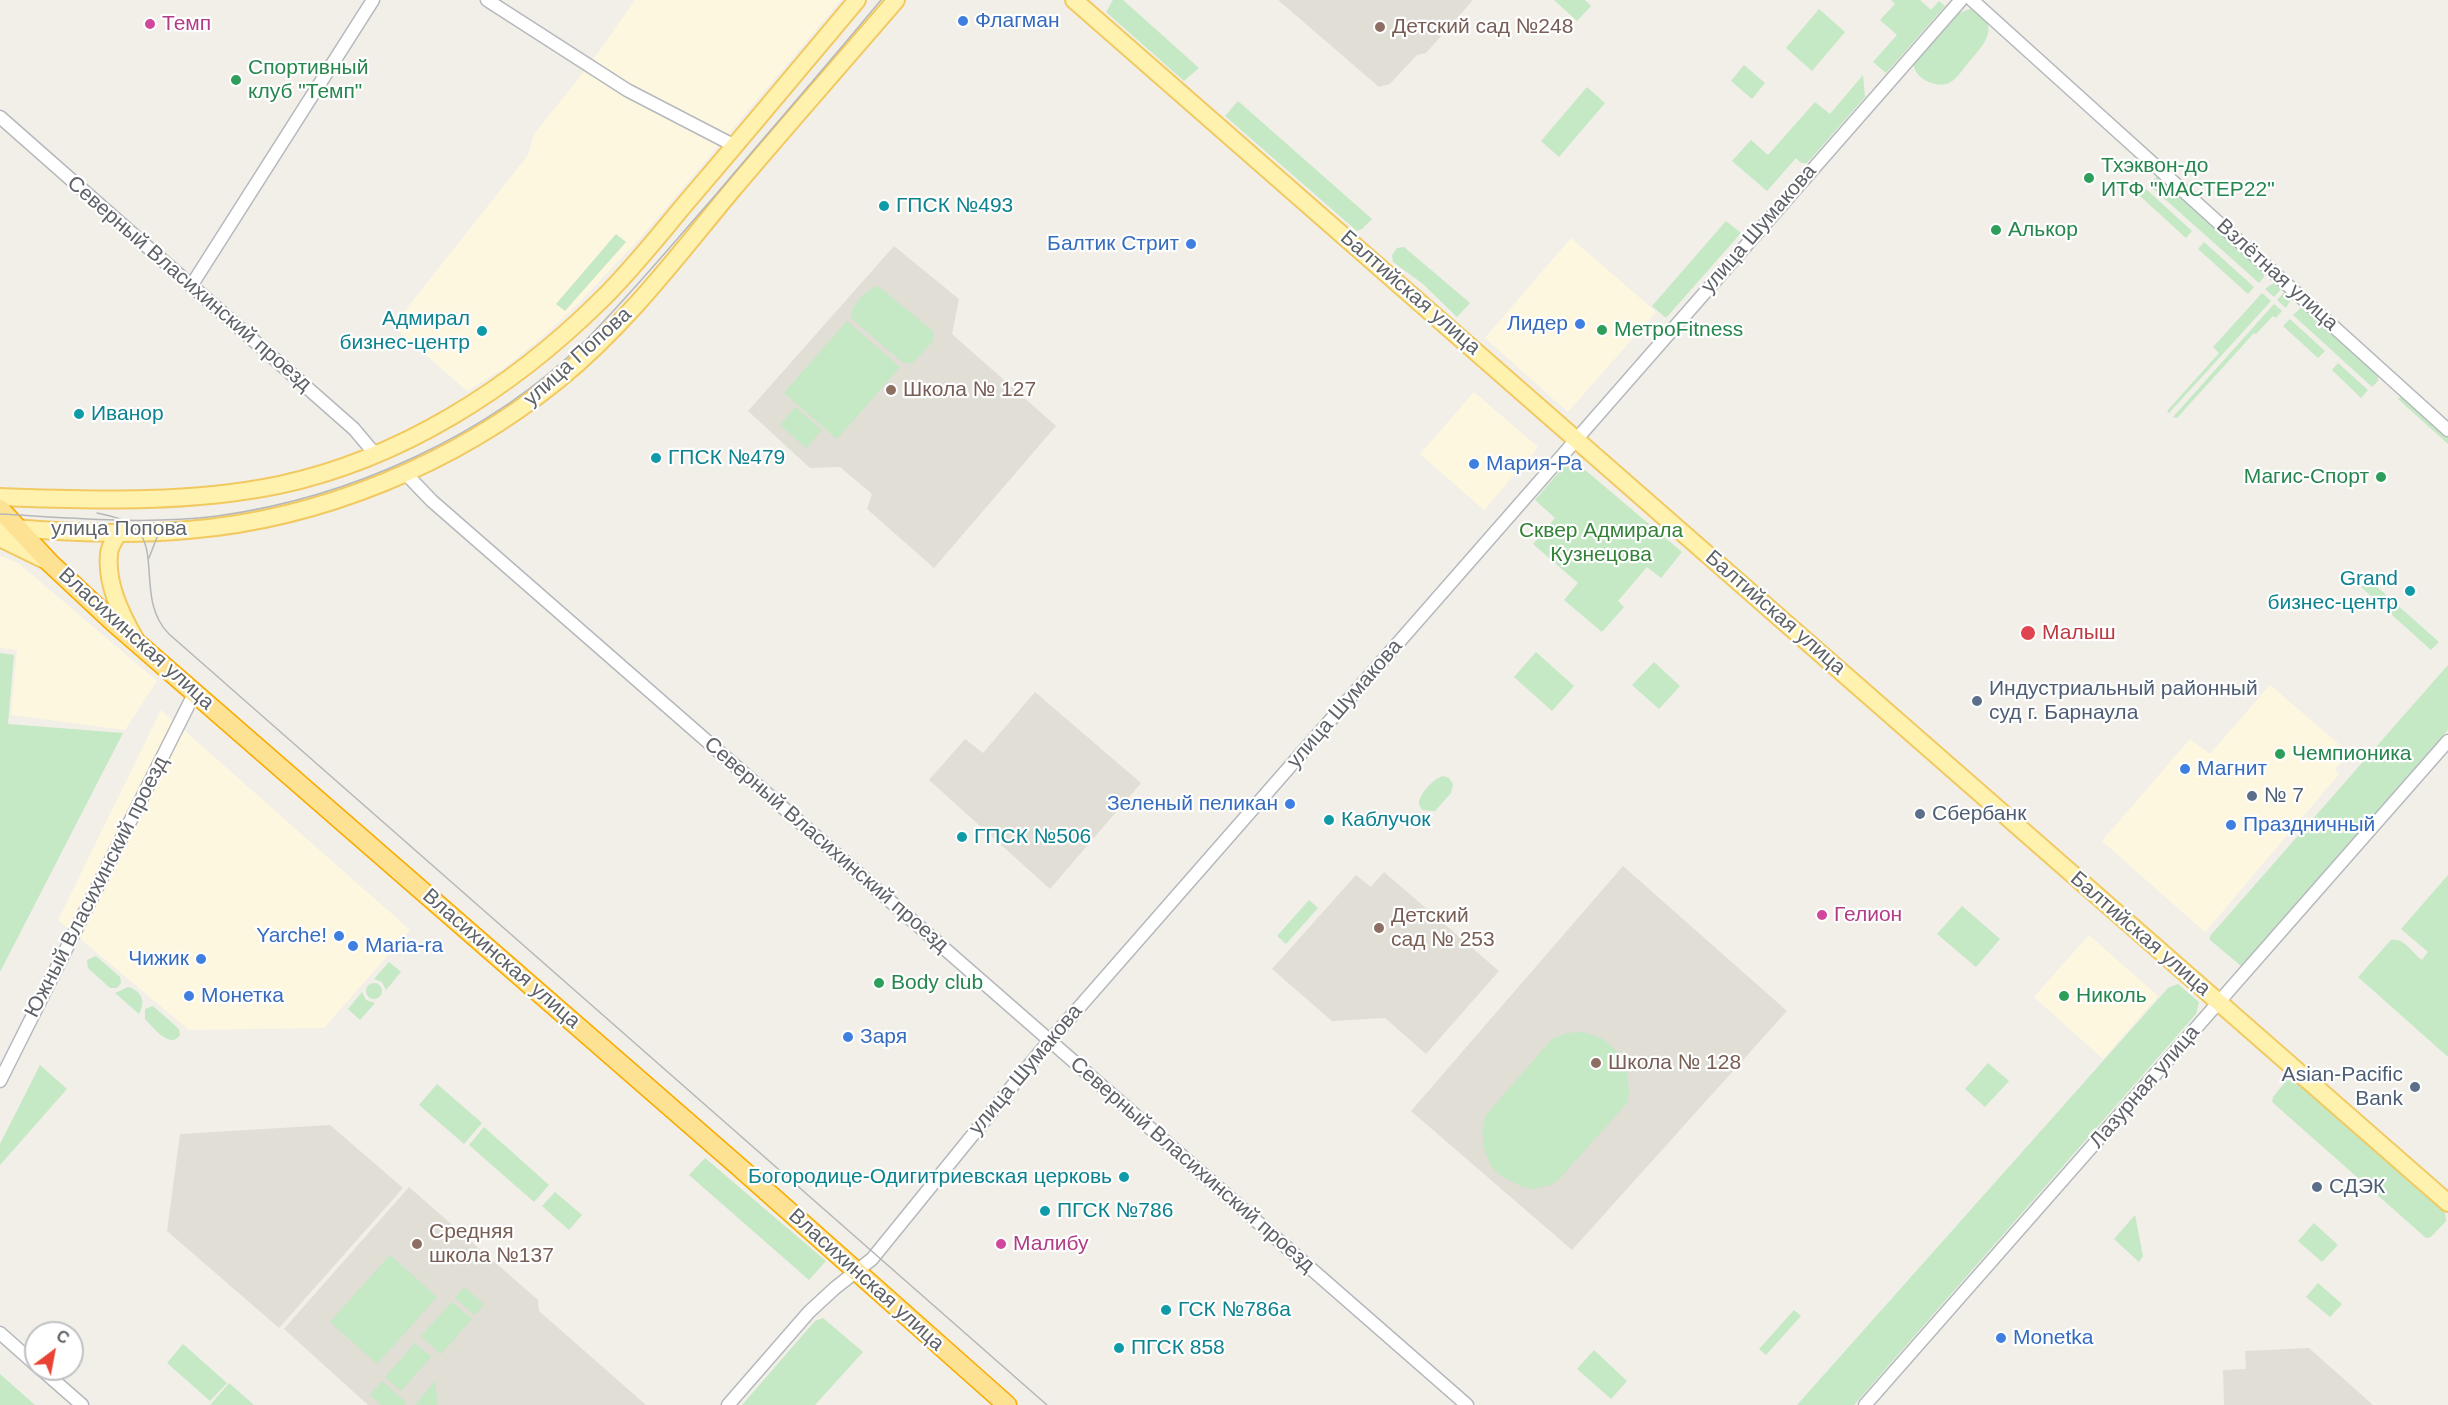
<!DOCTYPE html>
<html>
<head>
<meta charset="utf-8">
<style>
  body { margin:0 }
  #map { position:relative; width:2448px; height:1405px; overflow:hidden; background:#f1efe8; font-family:Arial,sans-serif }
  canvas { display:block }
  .north { position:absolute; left:24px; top:1321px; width:60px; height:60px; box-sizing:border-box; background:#fff; border:2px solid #bfc1c3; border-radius:50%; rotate:32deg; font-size:16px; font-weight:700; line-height:24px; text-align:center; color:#5f6368 }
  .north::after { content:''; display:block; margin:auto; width:21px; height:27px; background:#ea4335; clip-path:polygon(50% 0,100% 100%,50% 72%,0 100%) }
</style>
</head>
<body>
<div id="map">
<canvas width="2448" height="1405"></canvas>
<div class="north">С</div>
</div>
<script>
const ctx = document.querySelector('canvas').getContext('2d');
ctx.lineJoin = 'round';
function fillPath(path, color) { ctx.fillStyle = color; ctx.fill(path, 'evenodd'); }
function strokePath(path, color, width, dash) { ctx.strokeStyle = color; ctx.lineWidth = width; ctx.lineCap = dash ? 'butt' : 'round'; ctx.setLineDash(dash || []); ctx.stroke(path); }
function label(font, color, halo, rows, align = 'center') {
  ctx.font = font + ' Arial,sans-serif'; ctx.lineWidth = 4.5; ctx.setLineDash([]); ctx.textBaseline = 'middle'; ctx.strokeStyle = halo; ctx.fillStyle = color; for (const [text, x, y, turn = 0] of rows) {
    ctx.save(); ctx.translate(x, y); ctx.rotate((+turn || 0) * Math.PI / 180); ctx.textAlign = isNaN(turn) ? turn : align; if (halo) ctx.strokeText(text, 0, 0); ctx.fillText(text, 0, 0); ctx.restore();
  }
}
const commercial = new Path2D(`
  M635,0H841L643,235L575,307L540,339L504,368L467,391L393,326L528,155L534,134L588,67Z
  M1571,238L1656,312L1568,412L1485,338Z
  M1474,392L1538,447L1484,510L1420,454Z
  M0,556L18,563L157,681L125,730L11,715L17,650L0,648Z
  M2270,685L2349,753L2335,769L2339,774L2205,932L2102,841L2190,739L2210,754Z
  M161,710L410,930L324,1028L189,1030L58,920Z
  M2089,935L2158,996L2103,1059L2034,997Z`);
const education = new Path2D(`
  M1278,0H1473L1426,53L1417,55L1390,84L1379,87Z
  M894,246L959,299L952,334L1056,426L934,568L867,509L872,494L840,467L810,468L748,411Z
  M1035,692L1141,783L1050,889L929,780L965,739L983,753Z
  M1623,866L1787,1011L1572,1250L1411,1111Z
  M1384,872L1499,971L1426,1054L1385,1018L1332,1021L1272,969L1356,875L1371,887Z
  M330,1125L403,1188L279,1328L167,1231L180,1134Z
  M409,1187L538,1300L539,1311L646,1405H368L284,1329Z
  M2309,1348L2373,1405H2224L2223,1370L2246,1369L2245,1351Z`);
const green = new Path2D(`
  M1113,0H1123L1199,68L1184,81L1106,12Z
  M1554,0H1585L1591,6L1577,21Z
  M1891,0H1920L1931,10L1939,1L1945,6L1886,73L1873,62L1897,35L1880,20L1895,4Z
  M1819,9L1845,32L1812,71L1786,48Z
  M1970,9C2004,24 1984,45 1968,63C1963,69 1957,79 1949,83C1937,89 1913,78 1914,64L1959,13Z
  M1744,65L1765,83L1752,99L1731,81Z
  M1863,75L1865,97L1807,163H1801L1796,158L1767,191L1732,161L1751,140L1768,155L1815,102L1830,114Z
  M1587,87L1605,103L1559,157L1541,141Z
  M1238,101L1372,219L1362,229L1357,231L1225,116Z
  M2156,177H2159L2264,271V277L2259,283L2149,185Z
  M2146,189L2192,231L2186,238L2140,196Z
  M1726,221L1741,233L1666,318L1652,306Z
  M616,234L626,242L565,311L556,304Z
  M2204,242L2254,287L2248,294L2198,249Z
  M1404,247L1470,303L1457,317L1423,284L1393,262L1392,255L1397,248Z
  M2275,282L2284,286L2274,297L2265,289Z
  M878,286L933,331V341L912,364L902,362L851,318C849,308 867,288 878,286Z
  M2287,289L2292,297L2286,308L2277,300Z
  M2262,293L2271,301L2169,413L2167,411L2219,353L2213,347Z
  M2274,304L2282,311L2276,318L2273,316L2256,334L2254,333L2177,418L2173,417Z
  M2302,307L2306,308L2378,372V381L2372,387L2293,315Z
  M2290,319L2325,351L2318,358L2283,326Z
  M847,321L900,367L837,439L784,393Z
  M2338,363L2368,390L2361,398L2332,370Z
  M2401,397H2406L2448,435V444L2398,399Z
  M795,407L822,430L806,448L780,425Z
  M1571,458L1682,552L1661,578L1647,567L1618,601L1624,607L1602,632L1564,600L1578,583L1533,544L1555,518L1535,500Z
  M2368,579L2439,642L2431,650L2361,587Z
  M1536,652L1574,686L1552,711L1514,677Z
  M0,653L14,655L8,724L123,733L0,972Z
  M1654,662L1680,686L1659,709L1632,685Z
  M2448,665V730L2241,966L2210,940V936Z
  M1443,776L1449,778L1453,784L1451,793L1435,811L1422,810L1419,804C1419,794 1433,779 1443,776Z
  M2448,875V1057L2358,977L2391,940C2404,937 2412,953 2422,960L2428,952L2401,929Z
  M1309,900L1318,908L1286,944L1277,936Z
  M1962,906L2000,939L1976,967L1937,934Z
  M96,956L120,977L121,983L117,988H110L88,968L87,960Z
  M389,962L401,972L386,990L382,982L374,979Z
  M366 991a8 8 0 1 1 16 0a8 8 0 1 1-16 0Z
  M2178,984L2199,1002L2196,1014L1854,1405H1797L2168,988Z
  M128,987C142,991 146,1002 139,1014L115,993Z
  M362,992L366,1000L375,1003L360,1020L348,1009Z
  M153,1006L179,1029L180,1035C170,1050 153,1027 145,1019V1009Z
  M1583,1032L1603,1039L1619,1053L1627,1072L1629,1093L1627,1103L1560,1178L1551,1185L1533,1189L1522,1187L1498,1174L1491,1166L1484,1149L1482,1131L1486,1115L1552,1039L1567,1033Z
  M1988,1063L2009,1081L1985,1107L1965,1089Z
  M40,1065L67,1089L0,1165V1144Z
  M2287,1080L2295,1081L2445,1212L2446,1221L2431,1237L2426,1238L2272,1102L2273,1097Z
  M437,1084L482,1123L464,1144L419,1105Z
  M484,1127L549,1185L534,1202L469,1145Z
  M705,1158L826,1261L809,1280L689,1175Z
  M555,1192L582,1215L569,1230L542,1206Z
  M2135,1215L2143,1256L2139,1262L2114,1239Z
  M2314,1223L2338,1245L2322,1262L2298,1241Z
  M390,1255L437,1297L377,1364L330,1322Z
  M2318,1283L2342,1304L2330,1317L2306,1297Z
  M464,1287L484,1304L475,1315L455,1298Z
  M452,1302L472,1319L441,1354L421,1336Z
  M1794,1310L1801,1316L1766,1355L1759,1349Z
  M823,1318L863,1352L815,1405H742L815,1321Z
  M415,1343L431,1357L401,1391L385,1377Z
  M183,1344L227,1383L210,1401L167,1363Z
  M1594,1350L1627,1381L1611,1399L1577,1369Z
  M0,1374L35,1405H0Z
  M382,1381L407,1403L405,1405H381L370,1395Z
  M435,1381L438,1405H415Z
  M229,1383L254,1405H210Z`);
const minor = new Path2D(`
  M487,0L627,90L735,146
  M1972,0L2448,430
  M0,117L354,429L375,454
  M191,286L373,0
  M405,473L432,501L1467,1405
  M0,1081L195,692
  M0,1333L36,1365
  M41,1369L82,1405
  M728,1405L809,1312L835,1288L872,1259L1040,1052L1961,0
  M1865,1405L2448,741`);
const major = new Path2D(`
  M1074,0L2448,1203
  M0,497C94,500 186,504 279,485C401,459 512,388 600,301C635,267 665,227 697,190C751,127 804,63 857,0
  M0,527C62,532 126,536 188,530C321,519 454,464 558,380C626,325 678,255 733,189C787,125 842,63 896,0
  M118,533C115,539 109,547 109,554C106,584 121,614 135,639
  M0,538L45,560`);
const highway = new Path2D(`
  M0,509L50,563L112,621L738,1166L1007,1405`);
const tram = new Path2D(`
  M97,513C111,516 126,519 136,529C160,551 137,602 169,634L1047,1405
  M0,514C72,518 145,525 217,516C350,498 489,435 585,341C632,293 675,241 719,191C773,127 828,64 881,0
  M149,558L159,532L176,522`);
const markers = [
  [963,21,6,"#3f7fe0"],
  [150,24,6,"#d1479c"],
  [1380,27,6,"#8d6e63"],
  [236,80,6,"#2e9e5b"],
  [2089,178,6,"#2e9e5b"],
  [884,206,6,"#0f9aa8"],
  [1996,230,6,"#2e9e5b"],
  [1191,244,6,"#3f7fe0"],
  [1580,324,6,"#3f7fe0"],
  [1602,330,6,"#2e9e5b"],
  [482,331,6,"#0f9aa8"],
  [891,390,6,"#8d6e63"],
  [79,414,6,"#0f9aa8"],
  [656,458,6,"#0f9aa8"],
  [1474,464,6,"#3f7fe0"],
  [2381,477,6,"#2e9e5b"],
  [2410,591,6,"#0f9aa8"],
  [2028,633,8,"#e0444e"],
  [1977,701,6,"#5c6f8a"],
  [2280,754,6,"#2e9e5b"],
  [2185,769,6,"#3f7fe0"],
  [2252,796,6,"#5c6f8a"],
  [1290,804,6,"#3f7fe0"],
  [1920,814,6,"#5c6f8a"],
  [1329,820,6,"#0f9aa8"],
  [2231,825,6,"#3f7fe0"],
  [962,837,6,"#0f9aa8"],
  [1822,915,6,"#d1479c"],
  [1379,928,6,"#8d6e63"],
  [339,936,6,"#3f7fe0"],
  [353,946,6,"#3f7fe0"],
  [201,959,6,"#3f7fe0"],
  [879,983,6,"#2e9e5b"],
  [189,996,6,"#3f7fe0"],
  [2064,996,6,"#2e9e5b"],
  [848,1037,6,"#3f7fe0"],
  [1596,1063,6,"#8d6e63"],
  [2415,1087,6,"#5c6f8a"],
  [1124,1177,6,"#0f9aa8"],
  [2317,1187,6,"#5c6f8a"],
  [1045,1211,6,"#0f9aa8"],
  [417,1244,6,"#8d6e63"],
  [1001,1244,6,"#d1479c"],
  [1166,1310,6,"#0f9aa8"],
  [2001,1338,6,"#3f7fe0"],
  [1119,1348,6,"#0f9aa8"]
];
const shopNames = [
  ["Флагман",975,21],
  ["Балтик Стрит",1179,244,"right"],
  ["Лидер",1568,324,"right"],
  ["Мария-Ра",1486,464],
  ["Магнит",2197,769],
  ["Зеленый пеликан",1278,804,"right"],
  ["Праздничный",2243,825],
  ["Yarche!",327,936,"right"],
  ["Maria-ra",365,946],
  ["Чижик",189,959,"right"],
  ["Монетка",201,996],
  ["Заря",860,1037],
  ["Monetka",2013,1338]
];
const hotelNames = [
  ["Темп",162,24],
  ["Гелион",1834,915],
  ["Малибу",1013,1244]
];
const educationNames = [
  ["Детский сад №248",1392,27],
  ["Школа № 127",903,390],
  ["Детский",1391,916],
  ["сад № 253",1391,940],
  ["Школа № 128",1608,1063],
  ["Средняя",429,1232],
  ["школа №137",429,1256]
];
const leisureNames = [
  ["Спортивный",248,68],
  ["клуб \"Темп\"",248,92],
  ["Тхэквон-до",2101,166],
  ["ИТФ \"МАСТЕР22\"",2101,190],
  ["Алькор",2008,230],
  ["МетроFitness",1614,330],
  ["Магис-Спорт",2369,477,"right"],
  ["Чемпионика",2292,754],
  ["Body club",891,983],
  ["Николь",2076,996]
];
const cultureNames = [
  ["ГПСК №493",896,206],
  ["Адмирал",470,319,"right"],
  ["бизнес-центр",470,343,"right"],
  ["Иванор",91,414],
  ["ГПСК №479",668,458],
  ["Grand",2398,579,"right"],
  ["бизнес-центр",2398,603,"right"],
  ["Каблучок",1341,820],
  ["ГПСК №506",974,837],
  ["Богородице-Одигитриевская церковь",1112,1177,"right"],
  ["ПГСК №786",1057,1211],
  ["ГСК №786а",1178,1310],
  ["ПГСК 858",1131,1348]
];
const streetNames = [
  ["улица Шумакова",1759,229,-49],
  ["Взлётная улица",2277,275,42],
  ["Северный Власихинский проезд",189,284,41],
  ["Балтийская улица",1410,293,41],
  ["улица Попова",578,357,-42],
  ["улица Попова",119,529],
  ["Балтийская улица",1775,613,41],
  ["Власихинская улица",136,639,42],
  ["улица Шумакова",1345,704,-49],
  ["Северный Власихинский проезд",826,845,41],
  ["Южный Власихинский проезд",97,887,-63],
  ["Балтийская улица",2140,934,41],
  ["Власихинская улица",501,959,41],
  ["улица Шумакова",1026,1070,-50],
  ["Лазурная улица",2145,1087,-49],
  ["Северный Власихинский проезд",1192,1165,41],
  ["Власихинская улица",866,1280,42]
];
const parkNames = [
  ["Сквер Адмирала",1601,531],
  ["Кузнецова",1601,555]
];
const healthNames = [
  ["Малыш",2042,633]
];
const serviceNames = [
  ["Индустриальный районный",1989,689],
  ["суд г. Барнаула",1989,713],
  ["№ 7",2264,796],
  ["Сбербанк",1932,814],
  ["Asian-Pacific",2403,1075,"right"],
  ["Bank",2403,1099,"right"],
  ["СДЭК",2329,1187]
];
fillPath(commercial, '#fef7e0');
fillPath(education, '#e1ded6');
fillPath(green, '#c5e8c5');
strokePath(minor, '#b5b8bc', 15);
strokePath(major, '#f2c960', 20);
strokePath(highway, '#f9ab00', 21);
strokePath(minor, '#fff', 12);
strokePath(major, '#fff2af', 16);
strokePath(highway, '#fde293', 18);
strokePath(tram, '#b6b7b8', 1.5);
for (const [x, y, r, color] of markers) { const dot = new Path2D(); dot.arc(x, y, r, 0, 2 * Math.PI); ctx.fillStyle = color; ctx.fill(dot); strokePath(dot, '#fff', 2); }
label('21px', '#366cbe', '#fff', shopNames, 'left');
label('21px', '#b23c85', '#fff', hotelNames, 'left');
label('21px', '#785e54', '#fff', educationNames, 'left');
label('21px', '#27864d', '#fff', leisureNames, 'left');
label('21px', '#0d838f', '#fff', cultureNames, 'left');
label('21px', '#5f6368', '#fff', streetNames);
label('21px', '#348238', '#fff', parkNames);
label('21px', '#be3a42', '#fff', healthNames, 'left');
label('21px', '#4e5e75', '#fff', serviceNames, 'left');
</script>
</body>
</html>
